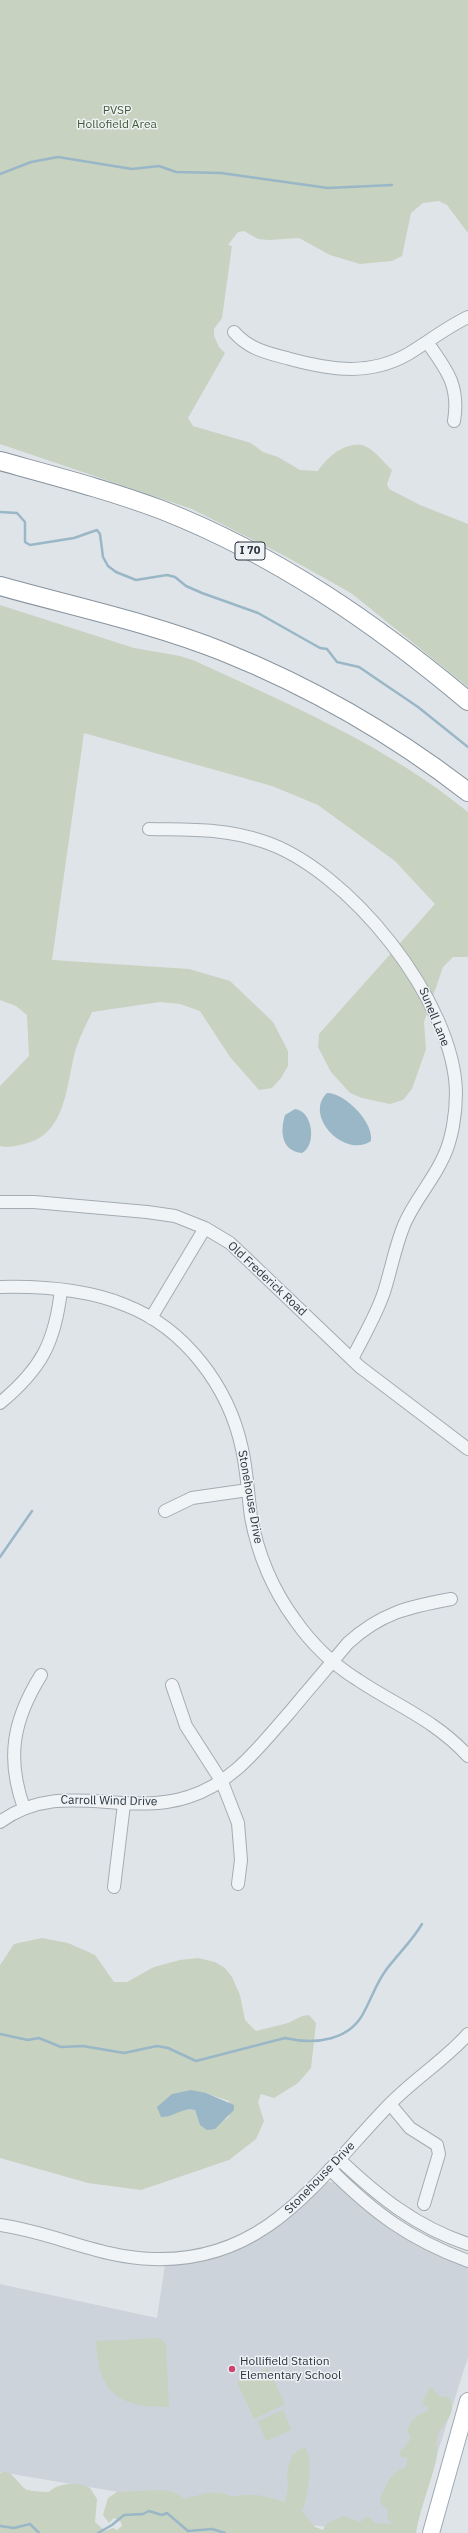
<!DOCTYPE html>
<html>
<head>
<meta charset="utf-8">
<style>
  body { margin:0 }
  canvas { display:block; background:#dfe4e8 }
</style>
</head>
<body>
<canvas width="468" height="2533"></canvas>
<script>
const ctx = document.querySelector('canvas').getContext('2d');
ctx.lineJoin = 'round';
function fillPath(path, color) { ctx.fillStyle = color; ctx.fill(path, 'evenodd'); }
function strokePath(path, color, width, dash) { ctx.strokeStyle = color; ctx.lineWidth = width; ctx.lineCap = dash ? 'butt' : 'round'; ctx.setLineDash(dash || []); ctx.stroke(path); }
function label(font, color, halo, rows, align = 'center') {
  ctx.font = font + ' "IBM Plex Sans",sans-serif'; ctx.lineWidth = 3; ctx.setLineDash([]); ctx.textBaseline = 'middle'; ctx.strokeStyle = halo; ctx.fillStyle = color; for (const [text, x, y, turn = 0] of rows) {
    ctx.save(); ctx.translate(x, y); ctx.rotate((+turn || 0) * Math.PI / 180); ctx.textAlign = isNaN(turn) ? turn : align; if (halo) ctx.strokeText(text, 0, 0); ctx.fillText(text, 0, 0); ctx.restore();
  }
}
const built = new Path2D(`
  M326,2182H335L468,2264V2357L412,2533H361L0,2472V2284L157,2318L165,2265L206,2260L248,2245L266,2235L299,2210Z`);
const green = new Path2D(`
  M0,0H468V233L447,205L439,201L423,203L411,213L402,256L392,261L360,264L330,255L299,238L269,240L258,239L244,231L238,232L228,245L232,246L222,318L214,329V336L219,347L225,353L188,418L193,426L251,443L263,452L278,457L300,470L318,471C326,458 344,442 361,445C373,447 384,463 392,470L387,484L389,489L420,505L468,524V687L351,593L285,556L192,509L0,444Z
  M0,605L134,648L180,656L195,661C289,704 387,746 468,812V957H453L443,967L424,1022L426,1049L412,1089L403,1100L390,1104L362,1098L350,1093L331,1072L318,1047L319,1034L435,904L395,861L318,805L272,786L84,733L52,960L189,969L230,981L273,1022L288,1051V1066L281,1078L272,1088L259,1090L230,1057L200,1011L180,1004L160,1002L92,1012C86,1025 79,1038 75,1052C66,1086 66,1135 24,1144C15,1146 9,1148 0,1146V1086L29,1056L27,1015L16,1006L0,1000Z
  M42,1938L68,1943L95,1955L114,1982H127L154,1967L180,1960L198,1958L215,1962L225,1968L232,1977L240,1995L245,2020L256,2031L288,2023L302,2016L309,2015L316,2023L311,2068L298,2083L274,2098L261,2094L258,2102L264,2121L256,2139L229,2160L141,2190L88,2183L0,2158V1965L14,1944ZM206,2093L229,2101V2117L218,2125H200L195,2110H181Z
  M160,2338L166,2344L169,2407C117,2407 99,2393 96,2341Z
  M268,2368L285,2404L254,2419L237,2382Z
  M432,2388L439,2396L450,2398C458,2417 440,2423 437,2439C436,2446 438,2454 436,2461C430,2485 420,2509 416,2533H0V2473C11,2467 18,2485 27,2490C30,2491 45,2492 49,2492C58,2482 79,2482 90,2488L97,2499L95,2522L105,2531L113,2528L117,2530L122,2526L121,2522L114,2518L109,2523L103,2515L108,2498L117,2492L163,2490L174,2492L185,2499C201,2495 215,2488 232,2497C252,2492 265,2496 285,2502L288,2489L287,2472L292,2455L302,2448H306C313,2461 308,2498 302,2511L315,2527L323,2530L327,2523L343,2516L360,2522L368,2516L375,2523L393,2524L387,2517L388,2510L380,2503C382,2489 392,2471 406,2467L408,2458L401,2457L399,2452L409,2442L410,2436L407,2432C410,2420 416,2415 428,2411V2407L424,2406L423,2401L429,2389Z
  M283,2410L291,2430L266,2441L258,2421Z`);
const water = new Path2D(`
  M327,1093C345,1093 374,1122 371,1141C345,1159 303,1116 327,1093Z
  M295,1109C313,1111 317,1145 302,1153C281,1151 280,1131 285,1115Z
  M191,2090L206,2093L234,2105V2110L215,2129L207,2130L200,2125L195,2110C182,2107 174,2117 161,2117L157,2107L172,2094Z`);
const stream = new Path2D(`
  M0,174L31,162L58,157L132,169L159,166L176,172L221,173L328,188L392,185
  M0,512L17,513L25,522V542L30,545L74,538L97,530L100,534L103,557L108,566L116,572L136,580L167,575L175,577L186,586L202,593L258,613L320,648L327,649L337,662L359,667L418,707L468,747
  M0,1557L32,1511
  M0,2034L28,2040L39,2038L61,2047L83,2046L124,2053L157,2046L168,2048L196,2061L285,2038C315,2045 351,2041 365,2010C372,1997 377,1982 386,1970C398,1954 412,1941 422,1924
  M0,2526L14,2528L30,2524L39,2533
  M98,2533L112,2525L124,2515L143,2514L149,2511L162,2515L167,2513L188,2531L212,2529L225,2533`);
const minor = new Path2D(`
  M234,332C250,350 268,353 290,359C330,370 370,376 408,354C428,342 447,327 468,317
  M427,342C446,369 460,385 454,421
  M149,829C189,830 223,828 262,841C348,868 455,1002 456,1093C456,1114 452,1140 443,1158C432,1182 414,1201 404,1225C395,1247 391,1270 384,1292C376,1316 363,1337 352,1359
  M0,1202H34L147,1212L175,1216L205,1228L230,1243L249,1261L360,1367L468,1449
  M0,1287C42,1286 86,1289 125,1305C185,1328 229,1387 242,1449C247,1471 248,1495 251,1517C258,1555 273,1590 295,1620C311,1643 334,1665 358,1680C397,1706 435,1720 468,1756
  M151,1318L205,1228
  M0,1403C41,1369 55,1343 61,1290
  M165,1511L192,1498L248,1490
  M172,1685L186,1726L222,1782L238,1823L241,1860L238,1884
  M24,1808C6,1758 13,1720 41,1675
  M0,1822C61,1778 123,1818 188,1797C233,1783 259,1747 289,1713C308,1690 328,1667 348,1643C381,1613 408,1607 451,1599
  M114,1887L124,1804
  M390,2104L410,2128L437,2145L439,2154L424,2204
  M339,2159C378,2196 416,2227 468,2244
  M330,2169C374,2213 409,2239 468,2261
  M0,2225C52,2232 100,2258 153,2259C268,2263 319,2177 389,2105C414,2079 445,2060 468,2034`);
const major = new Path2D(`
  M431,2533L468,2401`);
const highway = new Path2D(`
  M0,461C54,476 109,490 162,510C276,555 375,623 468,701
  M0,586C75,607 152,623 224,652C311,687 394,735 468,792`);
const markers = [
  [232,2369,4,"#cb466e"]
];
const shields = [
  [250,551,30]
];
const shieldNames = [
  ["I 70",250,551]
];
const parkNames = [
  ["PVSP",117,111],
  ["Hollofield Area",117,125]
];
const streetNames = [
  ["Sunell Lane",434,1017,68],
  ["Old Frederick Road",267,1279,43],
  ["Stonehouse Drive",250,1497,80],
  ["Carroll Wind Drive",109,1801,1],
  ["Stonehouse Drive",320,2178,-46]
];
const poiNames = [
  ["Hollifield Station",240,2362],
  ["Elementary School",240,2376]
];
fillPath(built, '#cdd3da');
fillPath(green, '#c7d2c0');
fillPath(water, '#9ab7c7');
strokePath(stream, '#9ab7c7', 2.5);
strokePath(minor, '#a4acb2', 14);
strokePath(major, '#9eaab3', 18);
strokePath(highway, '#87939e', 20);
strokePath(minor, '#f1f4f6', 12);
strokePath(major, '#fff', 16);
strokePath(highway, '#fff', 18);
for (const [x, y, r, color] of markers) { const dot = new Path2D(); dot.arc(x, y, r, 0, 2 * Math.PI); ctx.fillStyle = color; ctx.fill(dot); strokePath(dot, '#eef2f5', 1.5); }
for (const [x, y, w] of shields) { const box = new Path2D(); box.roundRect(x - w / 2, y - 9, w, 18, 3); ctx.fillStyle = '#eef2f5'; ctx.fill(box); strokePath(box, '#28343f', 1); }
label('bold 11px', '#28343f', null, shieldNames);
label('12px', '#425a36', '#eef2f5', parkNames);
label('12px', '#28343f', '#eef2f5', streetNames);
label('12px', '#28343f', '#eef2f5', poiNames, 'left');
</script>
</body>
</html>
